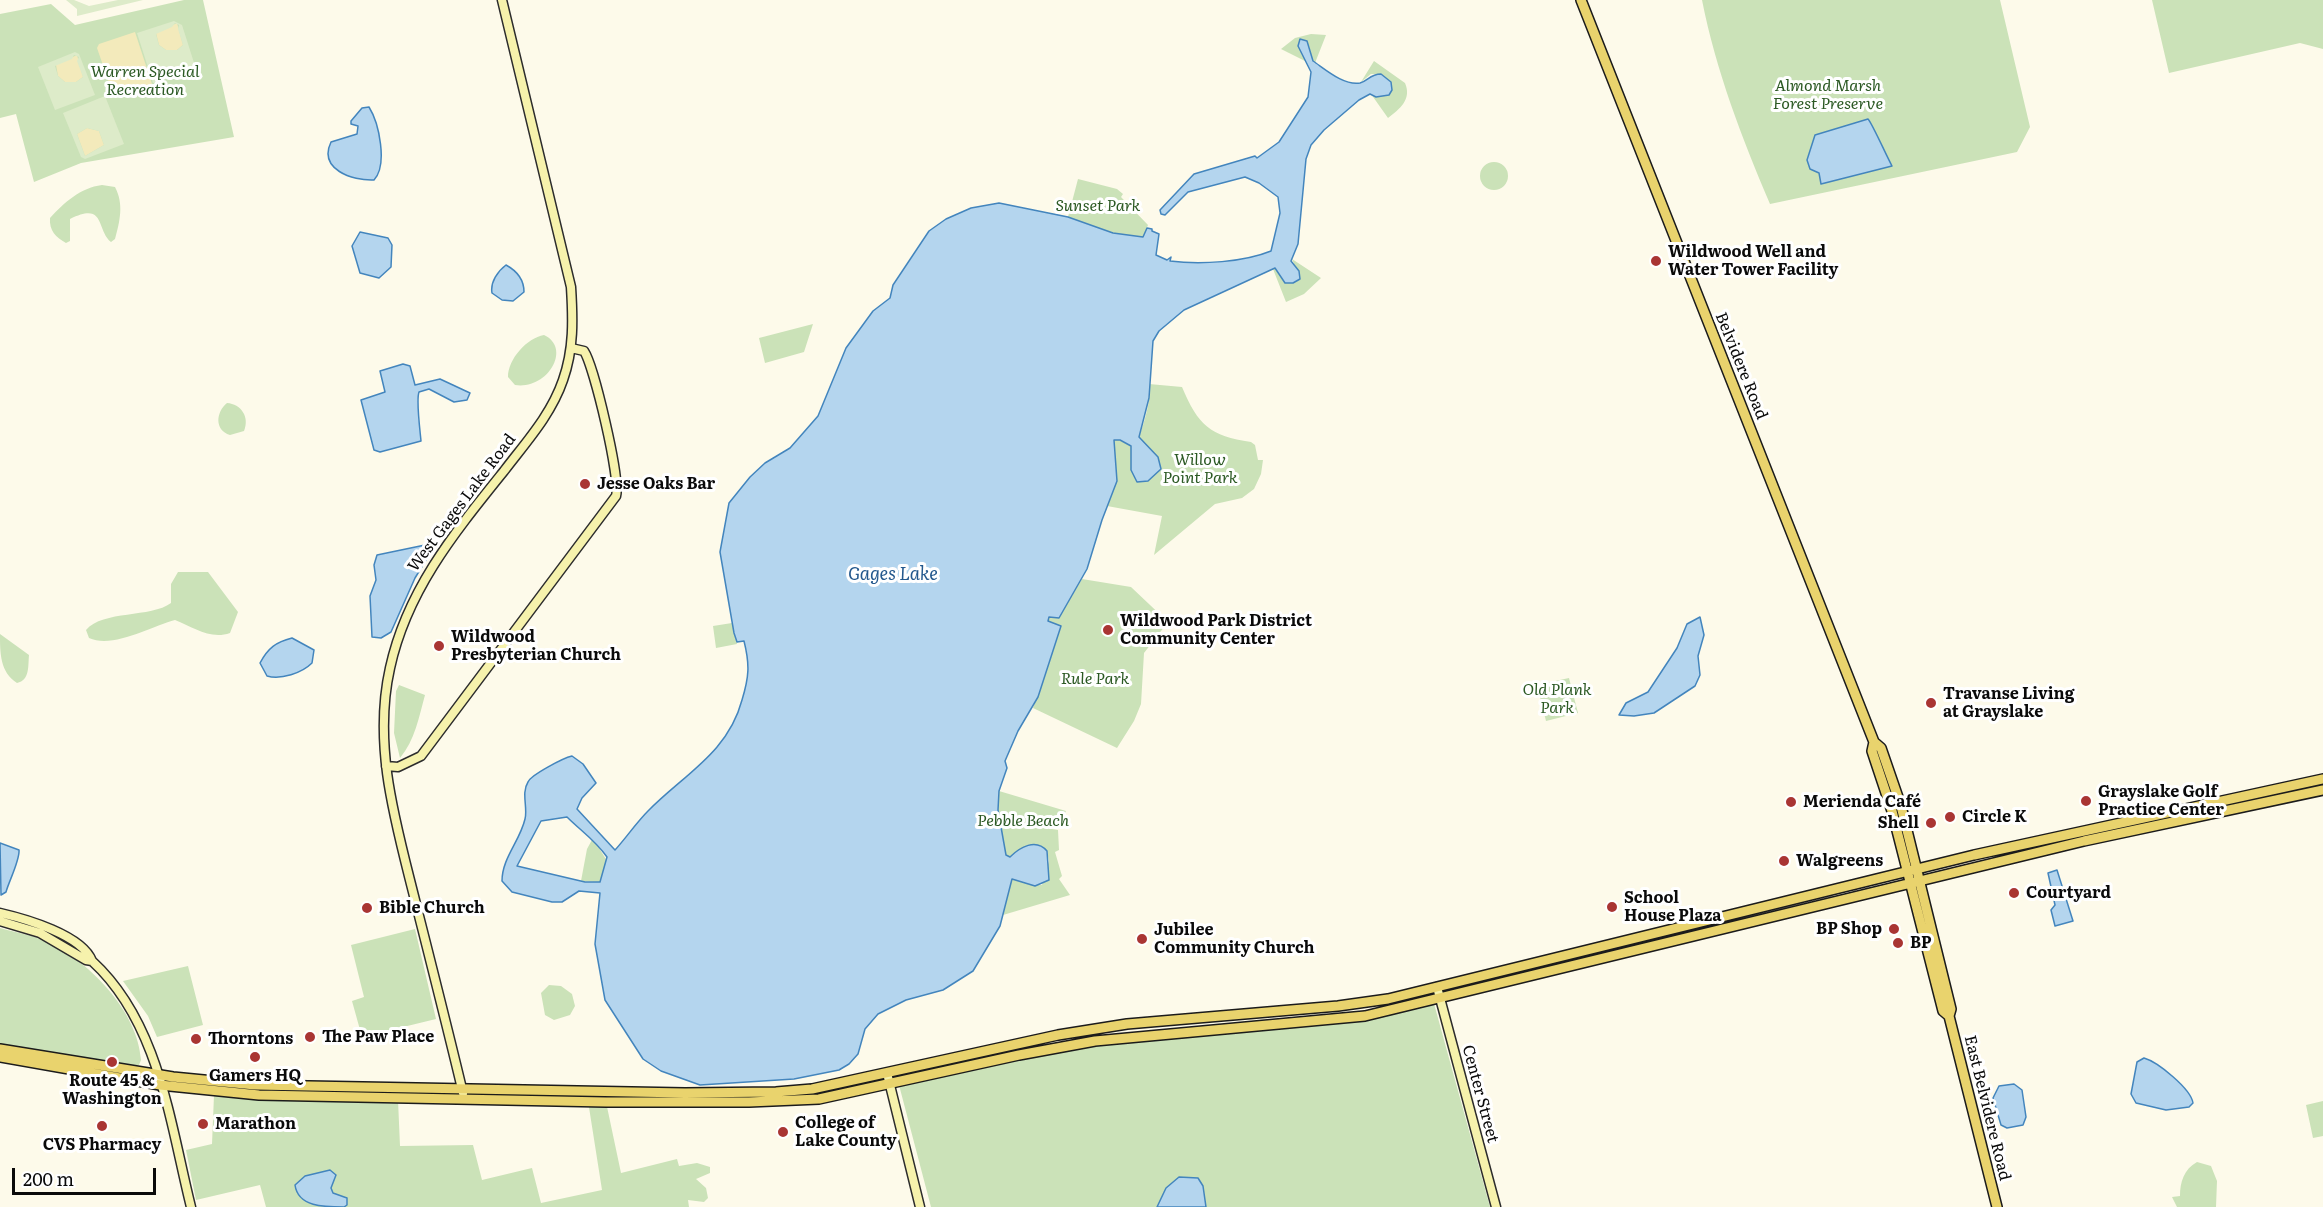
<!DOCTYPE html>
<html>
<head>
<meta charset="utf-8">
<style>
  body { margin:0 }
  #map { position:relative; width:2323px; height:1207px; overflow:hidden; background:#fdfaea; font-family:Literata,serif }
  canvas { display:block }
  .scale { position:absolute; left:12px; top:1168px; width:144px; height:27px; box-sizing:border-box; border:3px solid #0a0a0a; border-top:0; padding-left:8px; font-size:18px; line-height:21px; white-space:nowrap; color:#0a0a0a; -webkit-text-stroke:4px #fff; paint-order:stroke }
</style>
</head>
<body>
<div id="map">
<canvas width="2323" height="1207"></canvas>
<div class="scale">200 m</div>
</div>
<script>
const ctx = document.querySelector('canvas').getContext('2d');
ctx.lineJoin = 'round';
function fillPath(path, color) { ctx.fillStyle = color; ctx.fill(path, 'evenodd'); }
function strokePath(path, color, width, dash) { ctx.strokeStyle = color; ctx.lineWidth = width; ctx.lineCap = dash ? 'butt' : 'round'; ctx.setLineDash(dash || []); ctx.stroke(path); }
function label(font, color, halo, rows, align = 'center') {
  ctx.font = font + ' Literata,serif'; ctx.lineWidth = 6; ctx.setLineDash([]); ctx.textBaseline = 'middle'; ctx.strokeStyle = halo; ctx.fillStyle = color; for (const [text, x, y, turn = 0] of rows) {
    ctx.save(); ctx.translate(x, y); ctx.rotate((+turn || 0) * Math.PI / 180); ctx.textAlign = isNaN(turn) ? turn : align; if (halo) ctx.strokeText(text, 0, 0); ctx.fillText(text, 0, 0); ctx.restore();
  }
}
const green = new Path2D(`
  M184,0H203L234,137L81,163L34,182L16,114L0,118V14L51,4L75,25Z
  M1702,0H2000L2030,127L2017,152L1770,204C1742,138 1716,71 1702,0Z
  M2152,0H2323V49L2300,43L2169,73Z
  M1311,34L1326,35L1315,63L1312,60L1309,46L1301,53L1307,62L1281,49L1295,38Z
  M1374,61L1405,83C1412,99 1400,109 1388,118L1371,94L1376,97L1389,95L1381,74H1371L1361,82Z
  M1480 176a14 14 0 1 1 28 0a14 14 0 1 1-28 0Z
  M1078,179L1117,189L1123,194L1121,197L1148,225L1143,237L1113,233L1068,217Z
  M102,185L115,187C124,204 120,221 115,239L111,242C96,230 106,201 70,219V241L66,243C56,237 49,231 50,218C65,202 80,188 102,185Z
  M1292,259L1321,278L1304,294L1286,302L1273,269H1276L1287,283L1300,279Z
  M813,324L804,352L765,363L759,338Z
  M544,335C572,348 548,390 515,385L508,377C508,359 527,338 544,335Z
  M1149,384L1182,387C1198,425 1210,436 1251,442L1255,445L1258,460H1263L1261,474L1254,489L1242,498L1215,504L1154,555L1162,516L1107,506L1117,481L1114,440L1117,439L1131,446V455C1139,440 1153,401 1149,384Z
  M227,403C241,404 250,417 244,431L230,435C214,430 216,412 227,403Z
  M178,572H208L238,612L230,633C210,640 193,627 175,620C152,626 113,649 89,638L86,630C103,610 151,618 171,603V584Z
  M1082,579L1131,587L1168,622L1144,653L1141,704L1134,721L1117,748L1033,708L1061,626L1048,621L1050,616L1059,617Z
  M732,623L737,644L716,648L713,626Z
  M0,634L29,655C28,666 30,680 17,683C0,672 0,653 0,634Z
  M1569,678L1578,713L1546,721L1537,685Z
  M399,685L425,695C419,717 415,740 400,758L394,733L396,691Z
  M999,791L1066,811L1059,825H1053L1052,829L1058,830L1059,850L1055,852L1062,876L1059,879L1070,895L1003,915L1011,880L1015,878L1030,885H1042L1049,861L1047,851L1024,848L1010,857L1006,855L998,810Z
  M593,838L607,861L601,882L581,881L587,849Z
  M0,928C16,933 35,935 49,943C91,963 138,1012 141,1060L139,1065L125,1066L0,1045Z
  M415,929L436,1019L362,1037L352,1001L364,997L351,945Z
  M188,966L203,1025L157,1037L148,1016L123,981Z
  M549,985L561,986L572,994L575,1006L570,1015L554,1020L545,1015L541,993Z
  M1433,1000L1490,1207H931L899,1085L1064,1046L1343,1022Z
  M214,1095L398,1100L400,1146L473,1145L482,1180L532,1168L541,1203L602,1190L588,1101L606,1102L621,1173L677,1159L679,1166L697,1163L710,1167V1173L696,1179L706,1188L708,1198L704,1202L688,1200L689,1207H266L260,1185L196,1200L186,1150L212,1144Z
  M2323,1101V1136L2313,1138L2306,1105Z
  M2197,1162L2211,1166L2217,1181L2216,1207H2177L2172,1197L2180,1196C2180,1182 2184,1169 2197,1162Z`);
const sand = new Path2D(`
  M177,23L183,45L177,50H166L159,45L156,33Z
  M135,32L152,84L114,97L97,48L99,44Z
  M77,55L83,77L76,82H65L58,76L56,65Z
  M87,128L99,131L104,145L85,156L77,134Z`);
const pitch = new Path2D(`
  M66,0H74L89,6L118,0H143L77,16V9Z
  M174,21L182,25L196,69L153,83L137,33ZM175,23L179,25L178,29L183,45L177,50H166L159,45L156,34L172,27Z
  M75,52L79,54L95,95L55,110L38,67ZM74,55L79,57L77,61L83,77L76,82H65L58,76L55,66L72,59Z
  M105,96L124,144L85,159L81,157L63,113ZM87,128L99,131L104,145L85,156L77,134Z`);
const water = new Path2D(`
  M1300,39L1307,41L1313,61C1325,69 1344,86 1360,83C1368,81 1370,74 1381,74L1391,82L1392,90L1389,95L1376,97L1370,94L1359,100L1324,130L1311,145L1306,159L1298,244L1291,261L1299,271L1300,279L1293,283H1285L1275,268L1184,310L1159,331L1153,341L1149,398L1139,437L1158,457L1161,469L1148,481L1137,482L1131,470V446L1120,440H1114L1117,481L1102,520L1087,569L1059,618L1049,617L1048,621L1061,626L1038,697L1018,731L1005,761L1007,768L999,791L998,810L1006,855L1010,857C1020,847 1036,838 1047,851L1049,880L1035,886L1012,879L1000,926L973,971L943,990L906,1000L878,1014L865,1029L858,1054L849,1064L839,1070L794,1079L700,1085L661,1071L643,1059L605,1000L595,944L600,893L579,891L562,902H552L512,892L502,881C502,858 520,841 525,819C528,808 521,793 528,782C531,775 563,758 572,756L583,764L596,783L582,798L577,809L615,850C626,838 636,823 648,811C683,775 728,753 742,700C749,677 750,665 744,641L737,642L734,633L720,552L729,503L750,477L765,463L790,448L818,416L846,348L873,311L890,298L893,285L929,231L946,219L971,208L999,203L1068,217L1113,233L1143,237L1147,228L1152,229V231L1159,234L1156,255L1167,260L1171,257L1170,261C1201,265 1244,262 1271,251L1280,213L1278,197L1259,183L1245,177L1188,192L1165,215L1161,214L1160,210L1194,174L1255,156L1257,158L1279,142L1308,97L1311,72L1298,46ZM567,817C581,831 595,840 607,857L600,882H585L517,866L541,821Z
  M369,107C379,123 388,165 374,180C352,181 318,169 331,142L357,134L358,126L351,124V121L362,108Z
  M1868,119C1872,123 1887,157 1892,166L1821,184L1819,173L1810,169L1807,160L1815,135Z
  M360,232L388,238L392,245L391,267L379,278L360,273L352,246Z
  M506,265C517,271 524,280 524,292L513,301L502,300L492,293C490,282 498,271 506,265Z
  M403,364L410,366L415,385L440,379L470,393L467,400L454,402L429,389L419,392C416,400 420,430 421,441L380,452L374,450L361,400L385,392L380,371Z
  M425,545L434,547L415,578L391,632L381,638L372,637L370,596L376,580L374,565L377,555Z
  M1700,617L1704,635L1698,656L1700,675L1695,686L1654,713L1634,716L1619,715L1626,703L1648,692L1677,648L1687,624Z
  M292,638L314,650L312,663C302,673 281,680 267,676L260,663C268,648 276,642 292,638Z
  M0,843L19,850C20,860 9,881 6,892L1,895Z
  M2057,870L2073,921L2055,926L2051,910L2055,905L2048,873Z
  M2144,1058C2158,1062 2191,1089 2193,1103L2189,1107L2166,1110L2136,1103L2131,1094L2137,1062Z
  M2014,1084L2022,1090L2026,1117L2023,1125L2007,1128L2001,1125L1993,1098L1999,1086Z
  M330,1170L336,1175L331,1188L333,1193L347,1198V1205L344,1207C324,1207 298,1207 295,1185L305,1176Z
  M1179,1177L1198,1178L1203,1186L1206,1207H1157L1166,1188Z`);
const secondary = new Path2D(`
  M386,766L398,767L421,756L616,496C621,480 594,366 584,351L571,348
  M0,913C26,919 82,935 92,961C159,1022 170,1123 191,1207
  M0,921L40,933L86,960L92,961
  M1437,987L1496,1207
  M887,1073L920,1207
  M463,1093C448,1030 432,967 416,904C397,827 372,748 390,668C407,590 455,532 504,471C526,442 551,415 563,380C574,349 573,319 571,287L502,0`);
const primary = new Path2D(`
  M1581,0L1874,742L1881,748L1901,806L1951,1009L1949,1016L1997,1207
  M1874,742L1872,751L1892,811L1943,1011L1949,1016
  M0,1049L173,1077L255,1085L685,1093L776,1092L812,1089L1058,1035L1127,1024L1338,1006L1388,999L1974,855L2323,779
  M0,1057L160,1085L259,1095L606,1102H749L819,1099L1019,1055L1095,1041L1365,1016L2084,841L2323,790`);
const markers = [
  [1656,261,6,"#a93533"],
  [585,484,6,"#a93533"],
  [1108,630,6,"#a93533"],
  [439,646,6,"#a93533"],
  [1931,703,6,"#a93533"],
  [2086,801,6,"#a93533"],
  [1791,802,6,"#a93533"],
  [1950,817,6,"#a93533"],
  [1931,823,6,"#a93533"],
  [1784,861,6,"#a93533"],
  [2014,893,6,"#a93533"],
  [1612,907,6,"#a93533"],
  [367,908,6,"#a93533"],
  [1894,929,6,"#a93533"],
  [1142,939,6,"#a93533"],
  [1898,943,6,"#a93533"],
  [310,1037,6,"#a93533"],
  [196,1039,6,"#a93533"],
  [255,1057,6,"#a93533"],
  [112,1062,6,"#a93533"],
  [203,1124,6,"#a93533"],
  [102,1126,6,"#a93533"],
  [783,1132,6,"#a93533"]
];
const parkNames = [
  ["Warren Special",145,72],
  ["Recreation",145,90],
  ["Almond Marsh",1828,86],
  ["Forest Preserve",1828,104],
  ["Sunset Park",1098,206],
  ["Willow",1200,460],
  ["Point Park",1200,478],
  ["Rule Park",1095,679],
  ["Old Plank",1557,690],
  ["Park",1557,708],
  ["Pebble Beach",1023,821]
];
const poiNames = [
  ["Wildwood Well and",1668,252],
  ["Water Tower Facility",1668,270],
  ["Jesse Oaks Bar",597,484],
  ["Wildwood Park District",1120,621],
  ["Community Center",1120,639],
  ["Wildwood",451,637],
  ["Presbyterian Church",451,655],
  ["Travanse Living",1943,694],
  ["at Grayslake",1943,712],
  ["Grayslake Golf",2098,792],
  ["Practice Center",2098,810],
  ["Merienda Café",1803,802],
  ["Circle K",1962,817],
  ["Shell",1919,823,"right"],
  ["Walgreens",1796,861],
  ["Courtyard",2026,893],
  ["School",1624,898],
  ["House Plaza",1624,916],
  ["Bible Church",379,908],
  ["BP Shop",1882,929,"right"],
  ["Jubilee",1154,930],
  ["Community Church",1154,948],
  ["BP",1910,943],
  ["The Paw Place",322,1037],
  ["Thorntons",208,1039],
  ["Gamers HQ",255,1076,"center"],
  ["Route 45 &",112,1081,"center"],
  ["Washington",112,1099,"center"],
  ["College of",795,1123],
  ["Lake County",795,1141],
  ["Marathon",215,1124],
  ["CVS Pharmacy",102,1145,"center"]
];
const streetNames = [
  ["Belvidere Road",1741,366,68],
  ["West Gages Lake Road",462,503,-53],
  ["Center Street",1480,1094,75],
  ["East Belvidere Road",1987,1108,76]
];
const waterNames = [
  ["Gages Lake",893,575]
];
fillPath(green, '#cbe2b8');
fillPath(sand, '#f3eabb');
fillPath(pitch, '#ddebc9');
fillPath(water, '#b4d5ee');
strokePath(water, '#4385bd', 1.5);
strokePath(secondary, '#2c2c2c', 11);
strokePath(primary, '#1b1b1b', 12);
strokePath(secondary, '#f6f2ac', 8);
strokePath(primary, '#e9d36d', 9);
for (const [x, y, r, color] of markers) { const dot = new Path2D(); dot.arc(x, y, r, 0, 2 * Math.PI); ctx.fillStyle = color; ctx.fill(dot); strokePath(dot, '#fff', 2); }
label('italic 16px', '#2b5923', '#fff', parkNames);
label('bold 16px', '#0a0a0a', '#fff', poiNames, 'left');
label('16px', '#0a0a0a', '#fff', streetNames);
label('italic 18px', '#23588d', '#fff', waterNames);
</script>
</body>
</html>
